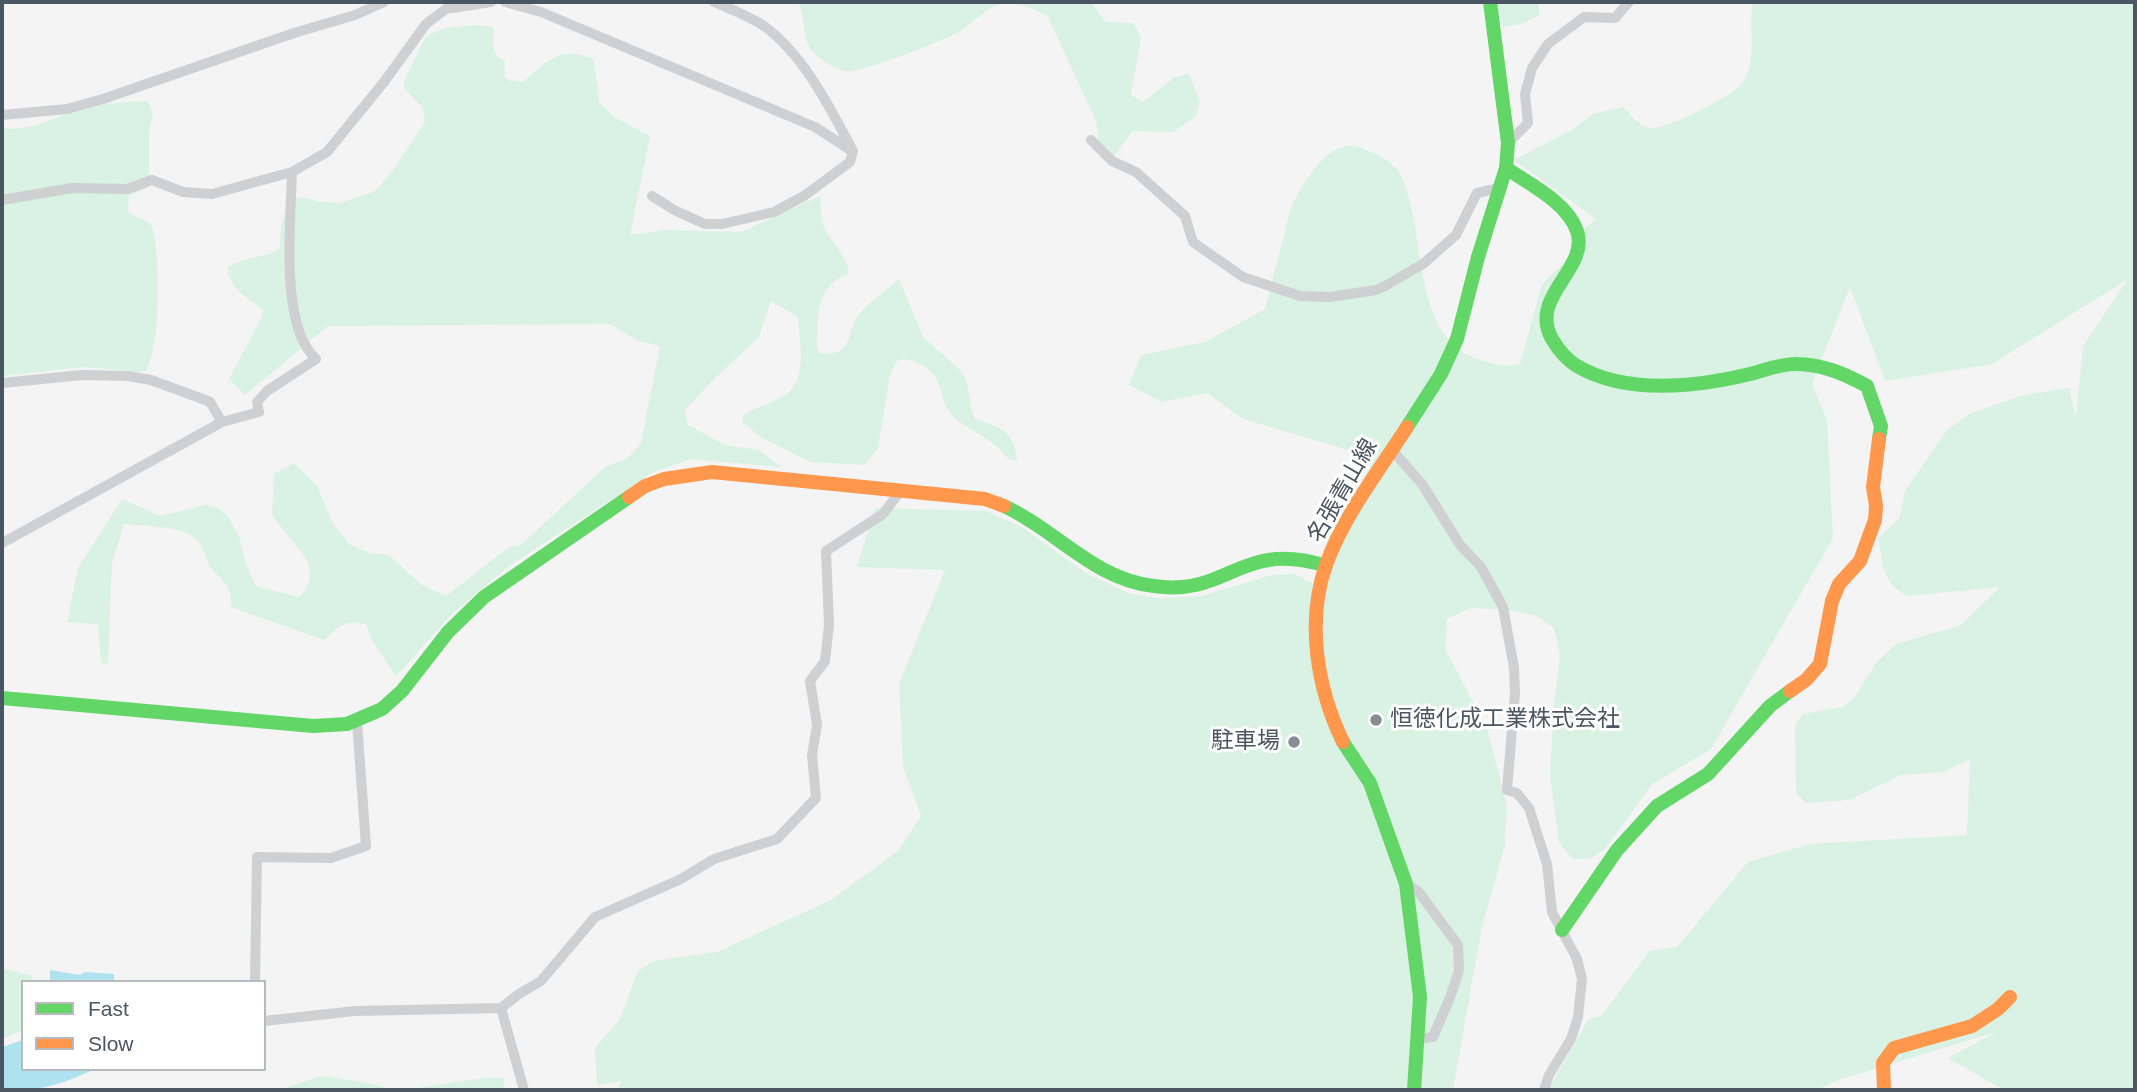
<!DOCTYPE html>
<html>
<head>
<meta charset="utf-8">
<style>
  body { margin:0 }
  #map { position:relative; width:2137px; height:1092px; overflow:hidden; background:#f4f4f4; font-family:Helvetica,sans-serif }
  canvas { display:block }
  .frame { position:absolute; inset:0; border:4px solid #4a5661; pointer-events:none }
  .legend { position:absolute; left:21px; top:980px; width:245px; height:91px; box-sizing:border-box; background:#fff; border:2px solid #b7bbc0; margin:0; padding:9px 12px; list-style:none; font-size:21px; color:#4a5661 }
  .legend li { display:flex; align-items:center; gap:14px; height:35px }
  .legend b { width:35px; border:2px solid #b7bbc0 }
</style>
</head>
<body>
<div id="map">
<canvas width="2137" height="1092"></canvas>
<div class="frame"></div>
<ul class="legend">
<li><b style="height:9px;background:#63d668"></b>Fast</li>
<li><b style="height:9px;background:#ff974d"></b>Slow</li>
</ul>
</div>
<script>
const ctx = document.querySelector('canvas').getContext('2d');
ctx.lineJoin = 'round';
function fillPath(path, color) { ctx.fillStyle = color; ctx.fill(path, 'evenodd'); }
function strokePath(path, color, width, dash) { ctx.strokeStyle = color; ctx.lineWidth = width; ctx.lineCap = dash ? 'butt' : 'round'; ctx.setLineDash(dash || []); ctx.stroke(path); }
function label(font, color, halo, rows, align = 'center') {
  ctx.font = font + ' Helvetica,"Noto Sans JP",sans-serif'; ctx.lineWidth = 6; ctx.setLineDash([]); ctx.textBaseline = 'middle'; ctx.strokeStyle = halo; ctx.fillStyle = color; for (const [text, x, y, turn = 0] of rows) {
    ctx.save(); ctx.translate(x, y); ctx.rotate((+turn || 0) * Math.PI / 180); ctx.textAlign = isNaN(turn) ? turn : align; if (halo) ctx.strokeText(text, 0, 0); ctx.fillText(text, 0, 0); ctx.restore();
  }
}
const green = new Path2D(`
  M797,2H1091L1105,22L1133,23L1141,37L1131,95L1143,102L1175,77L1189,74L1200,101L1196,116L1173,132L1133,131L1114,156L1100,148L1096,121L1048,17C1035,8 1014,1 997,5C985,9 973,23 962,30C946,40 862,73 846,71C834,69 816,57 810,48C801,33 807,16 797,2Z
  M1496,2H1539V15L1522,24L1502,27Z
  M1753,2H2135V1090H2004L1948,1058L1996,1032L1841,1079L1816,1090H1548L1588,1020L1601,1016L1650,951L1677,947L1748,862L1810,844L1967,835L1970,759L1943,772L1901,775L1849,800L1806,803L1796,793L1795,725L1803,714L1843,707L1854,698L1876,663L1896,644L1961,625L2000,587L1907,596C1880,580 1884,566 1878,538L1899,519L1905,491L1947,430L1969,414L2020,396L2069,388L2076,418L2083,346L2128,279L1992,364L1885,381L1850,287L1812,384L1827,420L1833,538L1711,749L1652,784L1605,849L1589,859H1573L1559,843L1550,777L1554,704L1560,655L1554,628L1535,615L1508,610L1470,608L1447,619L1445,649L1487,728L1507,806L1505,844L1482,927L1453,1090H619L621,1081L597,1085L595,1048L620,1019L638,971L653,961L717,952L831,900L898,851L921,816L903,767L899,684L945,570L857,567L875,508L986,511L1022,527L1087,574L1131,594L1158,598L1202,596L1271,575L1295,574L1314,584L1328,536L1375,458L1243,419L1207,393L1162,402L1129,385L1141,355L1205,342L1265,309C1271,284 1277,260 1284,236C1286,226 1288,215 1292,205C1304,181 1332,133 1364,149C1376,154 1392,161 1399,172C1430,230 1407,341 1483,361C1497,365 1505,367 1520,364L1542,284L1579,248L1584,229L1596,219L1514,160L1572,130L1593,114L1623,107C1630,113 1639,126 1648,128C1663,132 1723,100 1736,89C1741,85 1746,78 1748,72C1756,46 1748,25 1753,2Z
  M474,25L489,26L494,29C492,42 491,55 505,61L504,77L510,81L523,82C546,62 562,44 594,60L599,102L614,117L650,136L630,235L666,230L741,232L820,196C821,204 820,216 823,224C829,242 848,254 849,274C815,285 818,316 817,346L819,353C856,358 844,331 861,312C872,300 887,290 899,279L923,337L960,370L966,380L974,418C1001,429 1014,429 1017,461C1006,460 1003,452 996,446C981,433 959,426 948,410C943,404 942,392 939,385C934,369 912,355 897,361L890,375L878,448L865,465L810,462L759,436L743,422V416C756,406 770,404 784,396C809,380 799,342 798,317L771,301L759,337L711,382L685,410L688,425L725,445L759,450L781,467L691,459L654,472L509,566L452,614L396,676L371,639L366,624C345,619 339,626 324,640L231,607C233,585 220,580 209,565C205,559 205,551 201,545C189,525 145,526 124,524L112,563L108,664L101,663L98,624L67,622L78,568L122,499L160,516L205,505L218,508L228,517L239,536L246,564L256,586L298,597C311,589 312,573 307,560L272,515L274,474L294,463L317,486L333,524L350,545L370,553L389,555L422,585L446,596L508,548L521,545L605,467L628,458L641,443L660,346L639,341L610,324L328,326L245,395L229,379L262,317L263,310C250,299 226,287 228,267C245,256 269,258 280,248L281,225L291,197L306,198L319,202L340,203L373,192L379,187L393,170L425,122L423,108L404,88V81L426,36L445,28Z
  M148,101L153,114L149,130V187L129,196L128,212C134,218 146,218 151,225C160,242 159,325 154,345C153,353 149,362 146,371L139,372L84,367L2,376V128C31,132 55,117 82,108C104,102 126,102 148,101Z
  M2,968L32,976V982H23V1030L2,1039Z
  M321,1076L368,1083L395,1090H279Z
  M484,1078H505L503,1090H404Z`);
const water = new Path2D(`
  M50,970L80,975L85,972L114,974V982H50Z
  M23,1040V1069H95C62,1084 40,1092 2,1090V1047Z`);
const street = new Path2D(`
  M505,2L541,12L815,127L852,151
  M2,115L67,109L103,99L294,33L355,15L384,2
  M1091,140L1112,161L1136,172L1185,216L1193,242L1243,277L1300,296L1330,297L1376,290L1385,286L1423,264L1456,235L1477,193L1499,188
  M1508,143L1528,123L1525,94L1532,68L1548,44L1584,17L1615,18L1629,2
  M652,196L674,210L705,224H722L774,212L804,196L850,162L853,151C830,108 804,55 764,26C749,16 731,9 714,2
  M2,200L72,188L127,189L152,180L183,192L212,194L292,172L327,152L384,82L426,24L446,9L491,2
  M2,383L82,375L128,376L151,380L200,398L210,402L222,422
  M1392,450L1422,484L1460,545L1481,567L1503,607L1514,668L1515,693L1507,790L1517,793L1529,808L1547,864L1552,912L1577,959L1582,979L1578,1017L1571,1039L1549,1075L1544,1090
  M2,543L222,422L259,412L257,402L267,391L316,359C279,326 291,220 292,172
  M1406,884L1418,891L1458,945L1459,970L1451,995L1433,1037L1419,1039
  M255,982L257,857L331,858L366,846L357,722
  M501,1008L524,1090
  M264,1021L355,1011L501,1008L519,994L541,981L595,917L681,879L714,859L777,839L816,798L812,755L817,725L810,681L825,661L829,625L826,551L883,514L902,489`);
const fast = new Path2D(`
  M1506,168C1529,184 1567,202 1577,231C1590,269 1528,296 1552,339C1558,349 1567,360 1577,366C1626,395 1697,387 1750,374C1766,370 1779,364 1796,364C1822,364 1845,374 1867,386L1881,426L1879,439
  M1407,427L1441,374L1457,339L1478,257L1506,168L1508,143L1490,2
  M1004,506C1056,530 1095,580 1154,586C1174,589 1194,587 1212,580C1231,573 1248,563 1268,560C1288,557 1307,560 1326,566
  M2,698L313,726L347,724L382,709L402,691L448,632L484,597L629,497
  M1343,742L1370,783L1406,884L1420,997L1414,1090
  M1562,930L1617,850L1657,806L1708,774L1770,706L1790,691`);
const slow = new Path2D(`
  M629,497L645,486L664,479L712,472L985,499L1004,506
  M1790,691L1806,680L1820,664L1832,601L1839,584L1860,561L1875,520L1876,506L1873,487L1879,439
  M1343,742C1317,688 1306,622 1326,565C1344,515 1379,471 1407,427
  M1884,1090L1883,1063L1894,1048L1972,1026L1998,1009L2010,997`);
const markers = [
  [1376,720,7,"#868d94"],
  [1294,742,7,"#868d94"]
];
const streetNames = [
  ["名張青山線",1343,491,-60]
];
const poiNames = [
  ["恒徳化成工業株式会社",1390,720],
  ["駐車場",1280,742,"right"]
];
fillPath(green, '#d9f2e3');
fillPath(water, '#aee2f0');
strokePath(street, '#ced0d2', 10);
strokePath(fast, '#63d668', 14);
strokePath(slow, '#ff974d', 14);
for (const [x, y, r, color] of markers) { const dot = new Path2D(); dot.arc(x, y, r, 0, 2 * Math.PI); ctx.fillStyle = color; ctx.fill(dot); strokePath(dot, '#fff', 2.5); }
label('23px', '#4a5661', '#fff', streetNames);
label('23px', '#4a5661', '#fff', poiNames, 'left');
</script>
</body>
</html>
